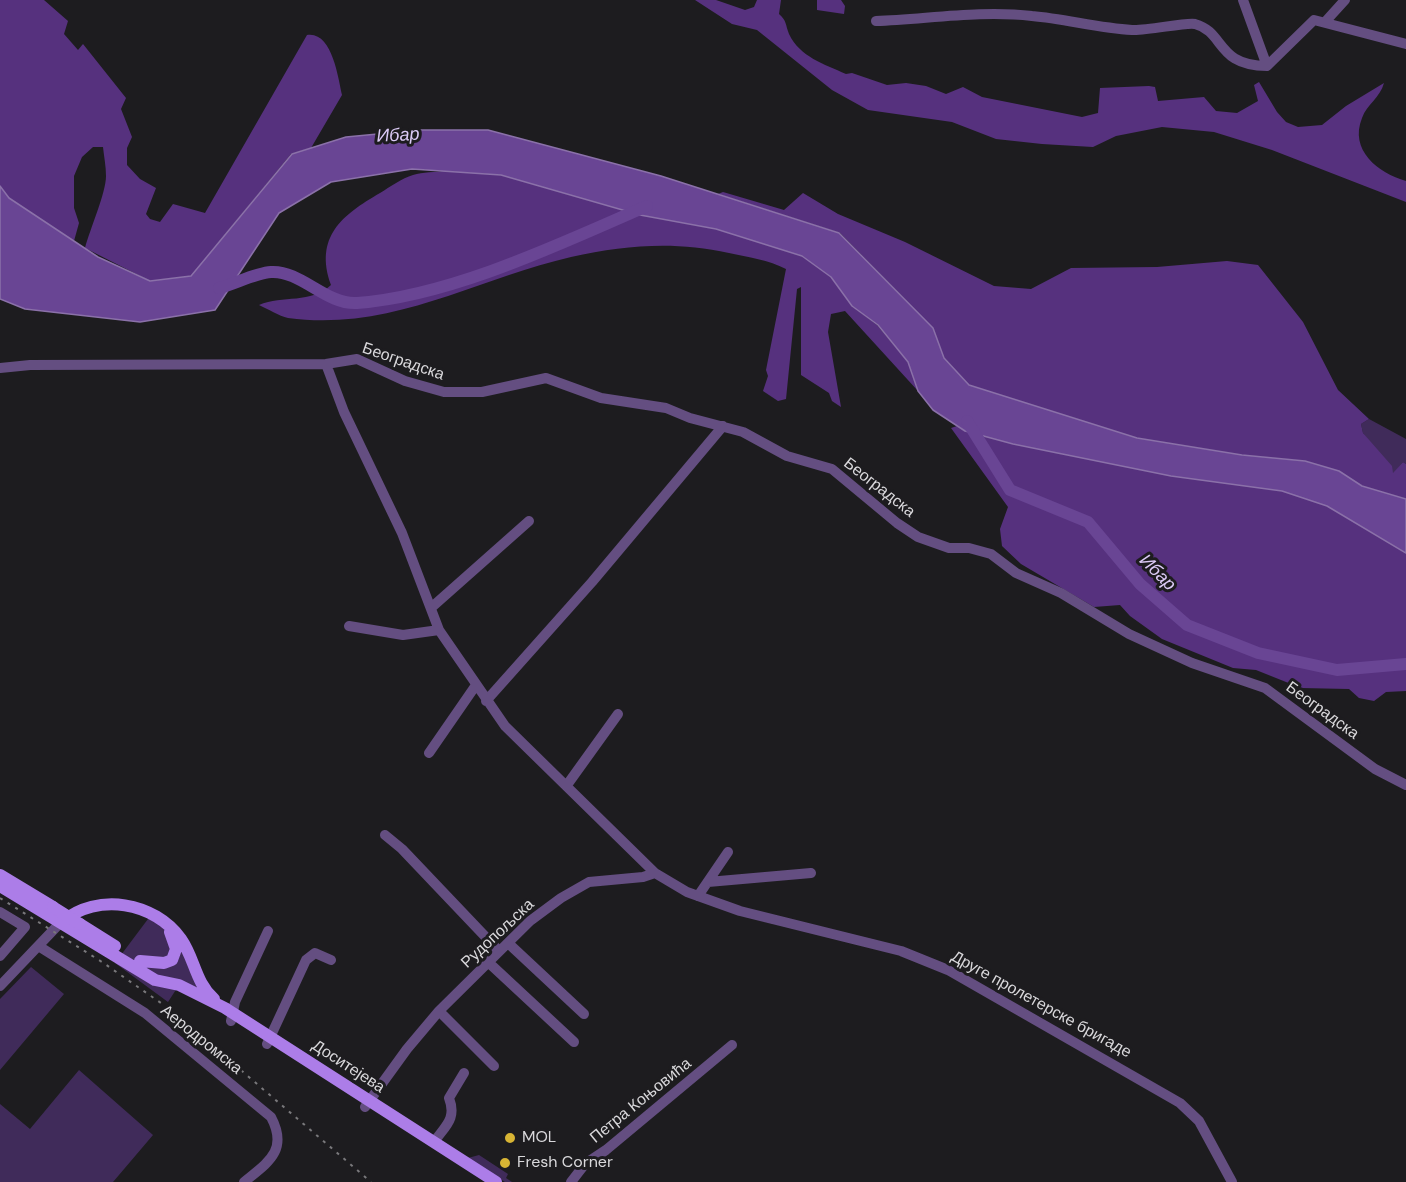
<!DOCTYPE html>
<html>
<head>
<meta charset="utf-8">
<style>
  body { margin:0 }
  canvas { display:block; background:#1d1c1f }
</style>
</head>
<body>
<canvas width="1406" height="1182"></canvas>
<script>
const ctx = document.querySelector('canvas').getContext('2d');
ctx.lineJoin = 'round';
function fillPath(path, color) { ctx.fillStyle = color; ctx.fill(path, 'evenodd'); }
function strokePath(path, color, width, dash) { ctx.strokeStyle = color; ctx.lineWidth = width; ctx.lineCap = dash ? 'butt' : 'round'; ctx.setLineDash(dash || []); ctx.stroke(path); }
function label(font, color, halo, rows, align = 'center') {
  ctx.font = font + ' "DM Sans",sans-serif'; ctx.lineWidth = 6; ctx.setLineDash([]); ctx.textBaseline = 'middle'; ctx.strokeStyle = halo; ctx.fillStyle = color; for (const [text, x, y, turn = 0] of rows) {
    ctx.save(); ctx.translate(x, y); ctx.rotate((+turn || 0) * Math.PI / 180); ctx.textAlign = isNaN(turn) ? turn : align; if (halo) ctx.strokeText(text, 0, 0); ctx.fillText(text, 0, 0); ctx.restore();
  }
}
const green = new Path2D(`
  M1369,419L1406,439V464L1403,462L1393,474L1363,433L1361,424Z
  M151,915L173,929L206,992L179,985L168,1002L115,963Z
  M31,967L64,994L0,1070V999Z
  M79,1070L153,1135L113,1182H0V1104L30,1129Z
  M479,1155L508,1174L506,1178L512,1182H505L468,1158Z`);
const forest = new Path2D(`
  M0,0H44L68,21L64,34L78,50L83,44L126,98L121,109L132,137L127,148V165L140,179L156,188L146,214L150,219L160,222L173,204L205,213L307,35C332,31 338,77 342,95L311,148L291,154L191,276L150,281L85,248C90,229 106,193 106,176C106,166 104,157 103,147H93L82,157L74,176V208L79,223L74,241L9,198L0,186Z
  M695,0H716L745,10L754,7L757,0H781L779,14C787,21 785,24 789,34C800,57 824,64 846,74L852,73L887,85L906,83L926,86L946,94L963,87L982,97L1082,117L1098,113L1100,88L1149,86L1155,87L1158,101L1204,97L1216,111L1237,113L1258,101L1254,85L1259,82L1277,112L1286,122L1298,127L1322,125L1346,106L1384,83C1380,98 1367,104 1362,118C1349,150 1378,173 1406,181V202L1272,150L1214,132L1162,127L1116,136L1093,147L1042,144L996,139L952,122L868,110L832,90L757,30L732,24Z
  M817,0H841L845,6L844,14L817,10Z
  M446,171L501,175L640,215L716,229L802,256L831,277L852,306L877,325L908,362L918,391L845,311L831,314L828,332L841,407L832,401L829,393L801,375V287L797,289L786,399L778,401L763,391L768,376L766,370L786,269C769,260 748,257 729,253C674,241 626,245 571,257C476,279 391,332 288,318C279,316 268,309 259,305C283,295 311,304 331,285C314,237 342,215 380,193C390,187 402,178 413,175C423,172 435,172 446,171Z
  M723,192L784,210L803,193L838,214L905,242L994,286L1031,289L1071,268L1157,267L1227,261L1258,265L1303,322L1338,390L1369,419L1361,424L1363,433L1392,466L1393,473L1403,462L1406,464V499L1362,486L1339,471L1305,461L1242,455L1137,438L969,385L944,358L933,328L840,233L718,194Z
  M957,426L965,431L1013,444L1282,491L1327,506L1406,553V691L1386,692L1374,701L1359,698L1349,689L1301,688L1256,670L1233,668L1162,639L1130,616L1120,605L1094,607L1021,564L1002,546L1000,529L1008,507L951,428Z`);
const water = new Path2D(`
  M420,130H488L661,176L839,233L933,328L944,358L969,385L1137,438L1242,455L1305,461L1339,471L1362,486L1406,499V553L1327,506L1282,491L1171,476L1013,444L965,431L933,410L918,391L908,362L878,325L852,306L831,277L802,256L716,229L640,215L501,175L412,169L331,182L279,213L215,310L140,322L25,309L0,299V186L9,198L98,257L150,281L191,276L292,154L346,137Z`);
const river = new Path2D(`
  M219,288C235,284 255,273 271,272C301,270 326,305 357,303C451,296 560,244 647,206
  M967,421L1010,490L1088,522L1140,584L1187,625L1258,653L1337,670L1406,664`);
const minor = new Path2D(`
  M1243,0L1267,66
  M876,21C928,19 981,10 1032,16C1066,19 1098,28 1132,30C1147,31 1186,22 1195,24C1225,32 1216,66 1267,66L1314,20L1406,44
  M1325,22L1345,0
  M326,364L344,412L402,533L439,630L505,726L655,873L643,877L589,882L561,898L530,921L439,1011L407,1049L365,1107
  M0,368L30,365L326,364L357,359L405,381L444,392H482L546,378L601,398L666,408L690,418L743,432L787,456L832,469L897,523L918,537L949,548H969L991,554L1016,573L1061,593L1129,634L1192,663L1265,688L1375,769L1406,785
  M432,607L529,521
  M349,626L403,635L439,630
  M486,701L592,582L723,426
  M429,753L476,685
  M567,785L618,714
  M385,835L402,849L499,951
  M655,873L687,892L740,911L901,951L948,970L1180,1103L1199,1121L1232,1182
  M708,882L811,873
  M698,896L728,852
  M0,912L25,927L0,956
  M508,943L584,1014
  M40,947L145,1013L271,1117C289,1151 267,1163 244,1182
  M488,962L574,1042
  M0,986L61,922
  M439,1011L494,1066
  M231,1021L235,1002L268,931
  M267,1044L306,960L315,953L331,960
  M434,1142C445,1126 457,1119 449,1098L464,1073
  M571,1182L585,1164L606,1150L732,1045`);
const major = new Path2D(`
  M0,875L53,907
  M0,886L155,980L179,985L225,1008L496,1182
  M62,922C97,892 155,902 181,939C195,959 195,982 214,999
  M80,924L115,946
  M140,961L164,963L172,960L176,949L170,932`);
const rail = new Path2D(`
  M0,898L102,962L171,1010L371,1182`);
const majorBridge = new Path2D(`
  M53,907L80,924`);
const markers = [
  [510,1138,6,"#d7b434"],
  [505,1163,6,"#d7b434"]
];
const streetNames = [
  ["Београдска",403,362,19],
  ["Београдска",879,488,38],
  ["Београдска",1322,711,36],
  ["Рудопољска",498,934,-43],
  ["Друге пролетерске бригаде",1041,1005,29],
  ["Аеродромска",201,1040,39],
  ["Доситејева",348,1067,33],
  ["Петра Коњовића",641,1101,-39]
];
const poiNames = [
  ["MOL",522,1138],
  ["Fresh Corner",517,1163]
];
const waterNames = [
  ["Ибар",398,136,-3],
  ["Ибар",1157,573,45]
];
fillPath(green, '#402b5a');
fillPath(forest, '#56317e');
fillPath(water, '#694594');
strokePath(water, '#8b71a9', 1.5);
strokePath(river, '#694594', 12);
strokePath(minor, '#644e81', 10);
strokePath(major, '#ac7de8', 12);
strokePath(rail, '#79787b', 2, [3, 6]);
strokePath(majorBridge, '#ac7de8', 12);
for (const [x, y, r, color] of markers) { const dot = new Path2D(); dot.arc(x, y, r, 0, 2 * Math.PI); ctx.fillStyle = color; ctx.fill(dot); strokePath(dot, '#1d1c1f', 2); }
label('16px', '#d9d8db', '#1d1c1f', streetNames);
label('16px', '#d9d8db', '#1d1c1f', poiNames, 'left');
label('italic 18px', '#dbcaf6', '#1d1c1f', waterNames);
</script>
</body>
</html>
